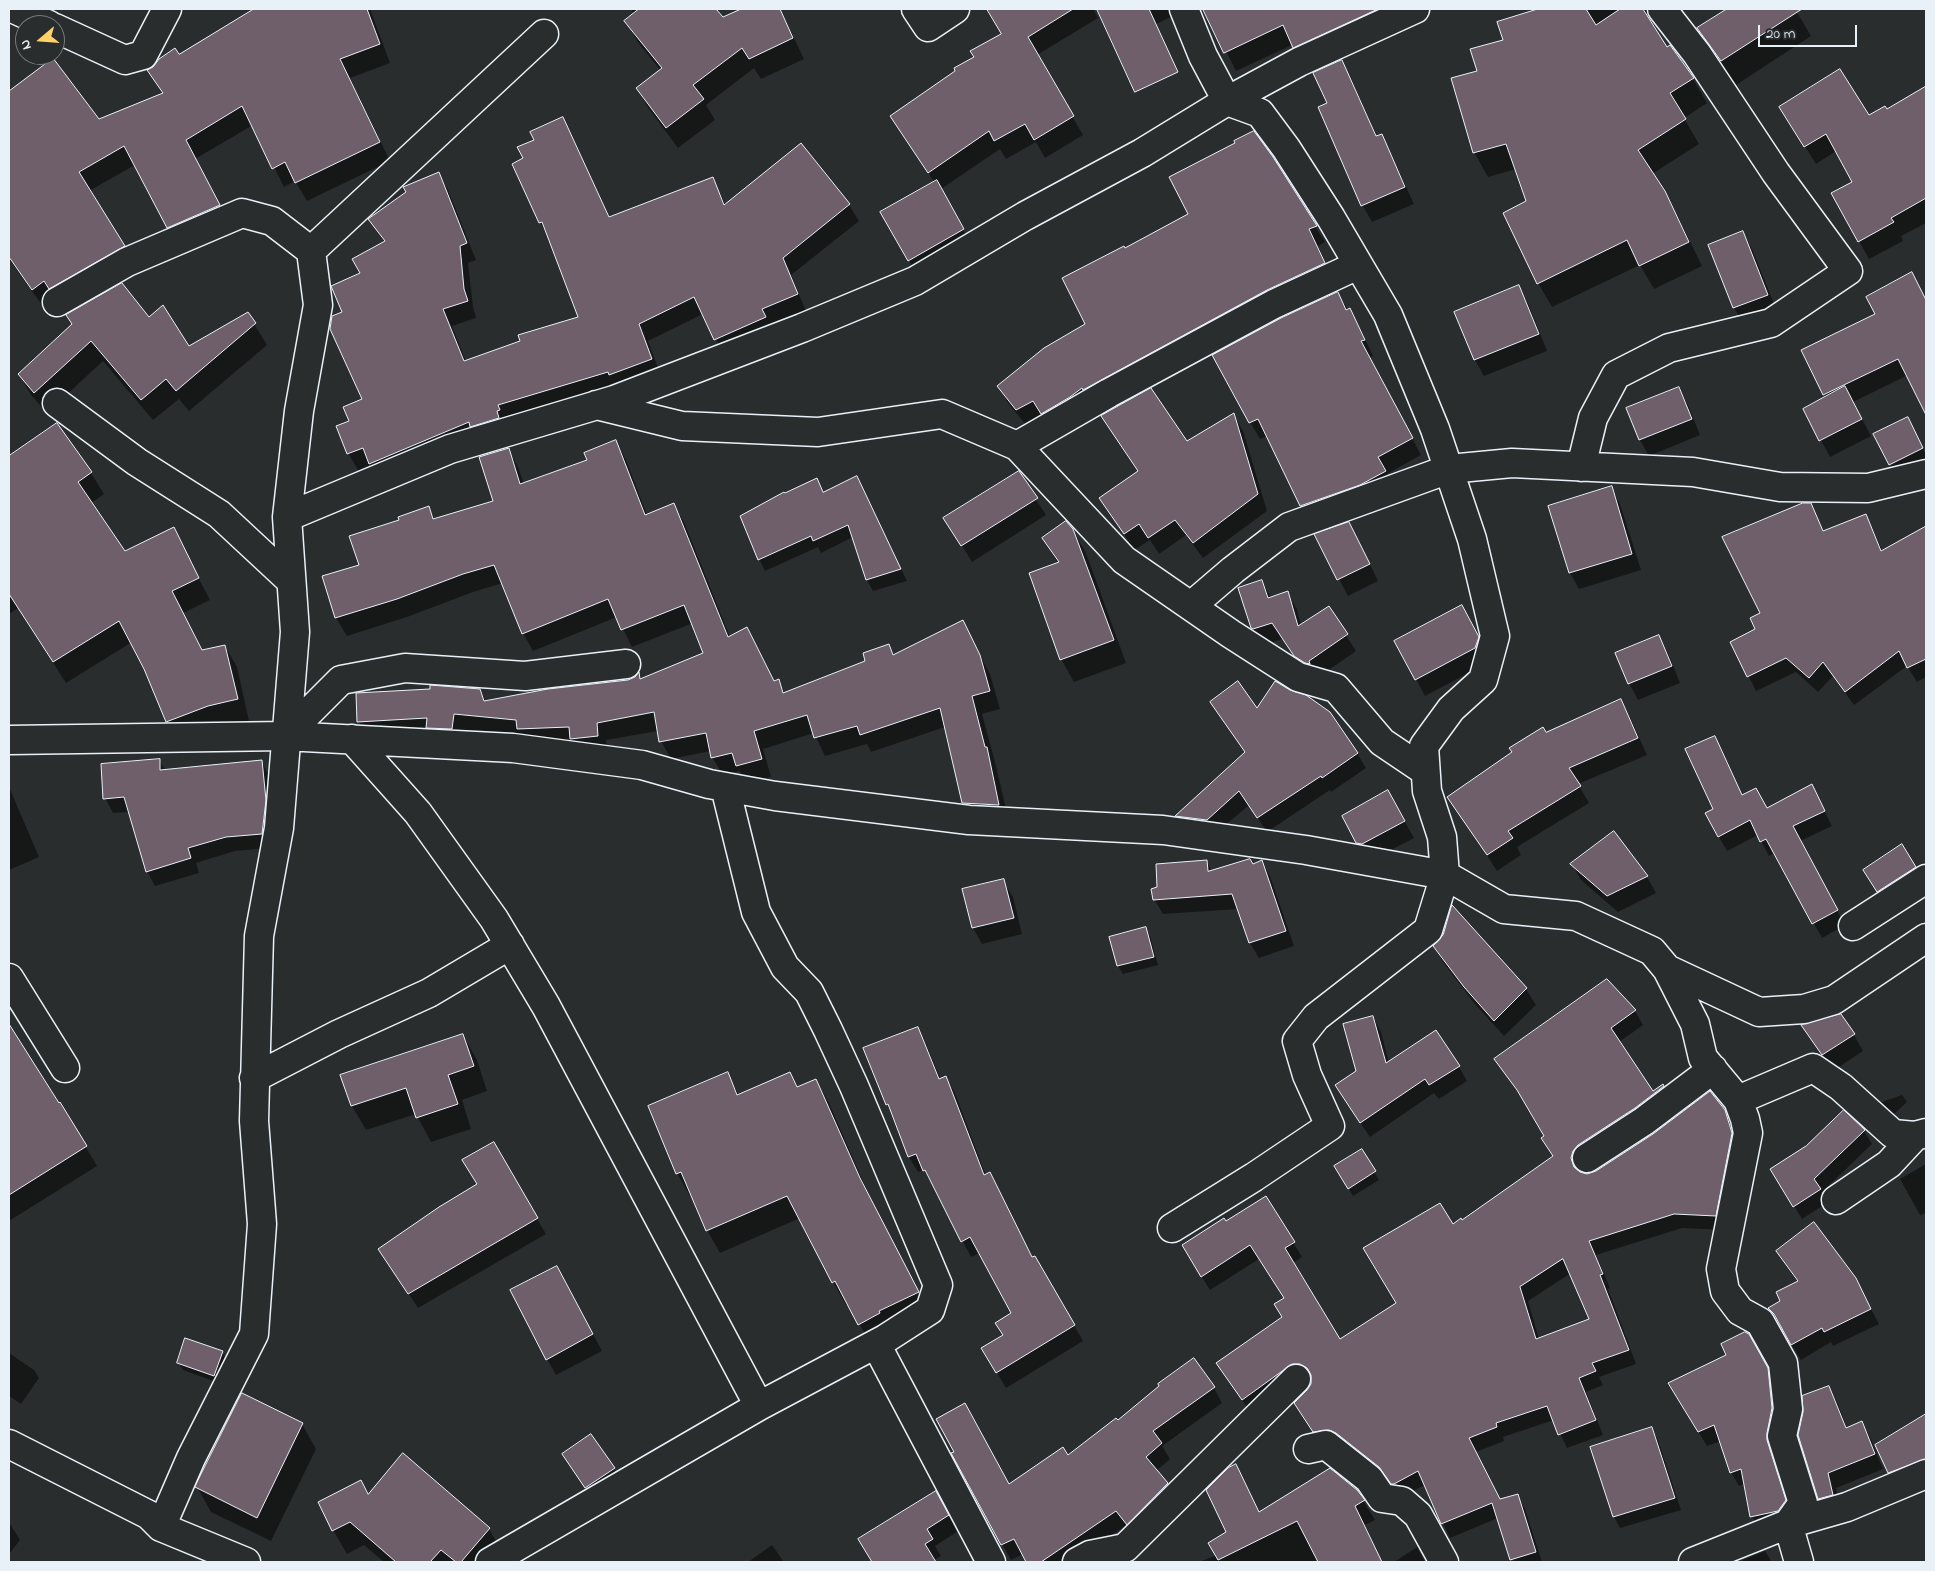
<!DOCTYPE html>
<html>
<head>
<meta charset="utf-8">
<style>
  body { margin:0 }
  #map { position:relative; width:1935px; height:1571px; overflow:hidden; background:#2a2d2e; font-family:"Indie Flower",sans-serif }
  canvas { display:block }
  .frame { position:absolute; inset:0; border:10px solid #e8f1f8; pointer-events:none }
  .north { position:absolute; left:15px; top:15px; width:50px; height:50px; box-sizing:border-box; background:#2a2d2e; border:1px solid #767b7f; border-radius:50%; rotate:252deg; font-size:14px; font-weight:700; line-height:20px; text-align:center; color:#e8f1f8 }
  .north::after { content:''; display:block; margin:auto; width:18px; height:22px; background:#ffd166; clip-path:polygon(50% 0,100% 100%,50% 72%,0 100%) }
  .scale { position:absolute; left:1758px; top:25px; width:99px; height:22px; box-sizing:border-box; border:2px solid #e8f1f8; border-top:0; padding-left:6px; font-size:15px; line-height:18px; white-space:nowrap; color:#e8f1f8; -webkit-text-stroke:4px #2a2d2e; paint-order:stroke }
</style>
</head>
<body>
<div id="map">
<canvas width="1935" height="1571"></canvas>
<div class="frame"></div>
<div class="north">N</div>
<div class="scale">20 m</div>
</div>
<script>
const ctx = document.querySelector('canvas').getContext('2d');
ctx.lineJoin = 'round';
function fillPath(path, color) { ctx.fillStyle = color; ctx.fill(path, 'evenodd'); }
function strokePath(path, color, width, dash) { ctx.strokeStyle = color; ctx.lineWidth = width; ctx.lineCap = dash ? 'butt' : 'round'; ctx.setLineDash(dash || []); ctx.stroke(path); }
const shadow = new Path2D(`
  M252,9H370L390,63L350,78L390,161L307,201L295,181L284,187L253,125L195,159L230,225L179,246L135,165L89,191L135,265L55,299L44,308L9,259V86L12,90L98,120L163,94L149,71L179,55L253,11Z
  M631,9H715L723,19L744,9H780L804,59L761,79L754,68L706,105L715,120L678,148L649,109L637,89L661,71L637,41L626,21L634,14Z
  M988,9H1093L1098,18L1037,55L1083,135L1045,158L1036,142L1006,159L1000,149L941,189L972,246L918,277L882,212L934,182L892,116L975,57L1003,34Z
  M1145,9H1174L1177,14L1154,25Z
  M1205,9H1430L1359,37L1304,66L1292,45L1236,71Z
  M1542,9H1655L1646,15L1667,49L1670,47L1693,79L1707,103L1684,118L1699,144L1652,174L1678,217L1702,266L1654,289L1640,265L1552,307L1538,283L1528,202L1516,169L1488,177L1474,152L1478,71L1504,40L1499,23Z
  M1730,9H1795L1811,36L1736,85L1712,53L1698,29Z
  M1341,61L1351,78L1377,137L1381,135L1390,152L1414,204L1372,222L1363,206L1320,108L1329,104Z
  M1926,87V223L1901,236L1903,241L1869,259L1859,241L1853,183L1836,151L1816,164L1792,126L1869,117L1886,110Z
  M563,118L572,135L610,218L712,179L726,205L801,145L849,205L859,221L791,275L806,311L770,326L725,356L703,314L648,341L661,376L380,480L371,465L358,470L348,453L350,422L364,399L344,312L362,274L385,243L370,219L439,174L448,190L476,260L468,263L473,307L476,318L452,326L466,362L521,342L579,317L550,239L540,222L524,159L535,140Z
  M1272,158L1325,242L1318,246L1333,280L1026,425L1008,403L999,387L1087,325L1125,249L1190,214Z
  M1743,232L1752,249L1777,311L1744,324L1734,308L1710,245Z
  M1518,287L1528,303L1547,351L1484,376L1475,360Z
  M1921,290L1926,301V410L1908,375L1853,402L1871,436L1830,457L1804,409L1826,398L1803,350L1877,314Z
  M1337,293L1359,326L1373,356L1370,358L1421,455L1387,474L1394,488L1311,522L1267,436L1260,439L1250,422Z
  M248,314L267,345L189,411L179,399L153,420L103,361L47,413L31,395L19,374L73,324L149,318L189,348Z
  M1679,388L1688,405L1700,435L1649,456L1640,440Z
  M1233,414L1243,431L1267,511L1203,558L1186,535L1159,554L1150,540L1134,550L1101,498L1139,473L1102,416L1186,442Z
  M57,424L91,473L104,494L91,503L125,553L173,529L210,600L183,613L203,651L225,646L237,667L249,721L220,727L179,743L167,722L145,668L132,642L66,683L18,608L9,614V458Z
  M1917,435L1926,455V467L1899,481L1890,464Z
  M616,442L626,460L647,515L674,505L684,522L730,637L774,682L778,681L785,693L867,662L889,646L894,656L962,622L990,674L1000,709L982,714L996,766L1009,822L974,821L963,803L945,727L871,752L867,744L825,756L814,733L763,749L771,777L747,784L740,771L723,775L712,757L711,751L671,759L661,741L658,731L606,740L608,754L523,737L463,731L462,747L369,739L358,721L480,690L486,702L628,681L639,674L642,680L704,653L693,623L632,647L617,617L533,651L523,633L503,583L473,592L407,617L347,636L336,618L324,577L360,565L401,521L428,508L435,520L495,501L508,449L518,467L524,484L588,460Z
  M1018,472L1046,515L972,562L955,534Z
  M857,477L907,581L873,591L867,580L853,537L821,553L818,547L765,571L759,559L785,495L816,480L824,493Z
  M1611,488L1620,504L1641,570L1579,589L1570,573L1549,506Z
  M1810,504L1824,532L1866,515L1883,552L1926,528V677L1917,682L1907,666L1854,705L1833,676L1818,692L1796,672L1756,691L1732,642L1757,630L1762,614Z
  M1072,529L1086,553L1126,663L1074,682L1061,659L1058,563L1043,538Z
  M1316,535L1358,540L1378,581L1348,596Z
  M1262,581L1271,598L1287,593L1297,609L1301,626L1328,607L1356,651L1317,678L1305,673L1283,639L1262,645L1252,628Z
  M1471,623L1487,655L1484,665L1425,696L1396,641Z
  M1659,637L1668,653L1680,683L1638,700L1629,683Z
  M1621,700L1630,717L1647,755L1578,784L1589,803L1517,847L1521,855L1497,871L1449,797L1546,734Z
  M1211,702L1257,710L1357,753L1366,768L1331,792L1330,790L1267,832L1249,805L1215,834L1185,830L1177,816L1246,753Z
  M1714,737L1743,796L1766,809L1812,786L1832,826L1800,841L1845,925L1822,938L1775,853L1769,856L1758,835L1727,851L1719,837L1714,810Z
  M160,761L165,770L261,761L269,776L273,816L270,848L235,851L196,863L199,873L155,886L147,871L129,812L113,813L105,798Z
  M9,787L39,857L9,870Z
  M1397,808L1414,838L1372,860L1367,859L1357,843Z
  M1614,832L1647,877L1656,893L1618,912L1581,880L1572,864Z
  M1262,861L1270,876L1294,946L1259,958L1250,943L1239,909L1163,914L1154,899L1207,862L1212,872L1253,866Z
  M1915,867L1925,884L1887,908L1874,886Z
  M1003,881L1013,897L1022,934L982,944L973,928Z
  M1453,907L1526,989L1536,1005L1504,1036L1474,1003L1443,962L1434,946L1444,935Z
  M1145,929L1150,936L1158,965L1123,974L1118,966L1111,938Z
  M1607,980L1635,1011L1643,1025L1619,1042L1653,1093L1663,1086L1671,1101L1580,1166L1579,1172L1587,1175L1596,1172L1724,1111L1733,1126L1739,1148L1723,1230L1682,1228L1596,1255L1610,1288L1608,1289L1636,1364L1599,1377L1603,1385L1586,1392L1603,1435L1567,1448L1554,1420L1503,1437L1504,1441L1476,1452L1500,1500L1517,1495L1525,1509L1542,1562H1513L1498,1518L1450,1538L1425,1485L1400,1497L1388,1481L1345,1447L1323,1445L1304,1417L1308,1391L1312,1383V1379L1310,1378H1301L1251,1413L1226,1377L1284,1318L1285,1299L1259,1259L1210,1290L1191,1260L1225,1223L1266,1198L1302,1257L1293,1263L1340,1341L1398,1304L1453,1226L1462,1222L1554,1156L1546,1137L1527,1105L1495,1059ZM1571,1273L1590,1320L1539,1339L1528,1301Z
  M1373,1017L1381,1032L1389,1063L1459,1067L1467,1081L1439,1099L1434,1093L1370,1137L1345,1100L1357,1071Z
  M1803,1026L1854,1035L1863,1051L1833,1071Z
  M9,1027L58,1104L60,1103L97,1166L9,1221Z
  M917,1028L926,1044L941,1080L946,1078L955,1093L986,1176L1033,1258L1035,1257L1083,1341L1006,1388L983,1349L1004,1336L1013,1314L980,1253L971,1257L924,1170L918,1172L909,1157L894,1116L887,1104Z
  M463,1035L477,1060L487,1091L462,1100L471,1129L431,1142L416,1114L366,1130L352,1106Z
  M789,1073L798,1088L816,1081L829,1103L872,1202L931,1315L872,1346L848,1304L846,1305L833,1282L800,1218L720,1253L707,1230L692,1195L690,1196L677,1173L727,1074L739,1095Z
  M1902,1095L1907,1102L1893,1115L1882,1102Z
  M1844,1112L1864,1131L1872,1144L1821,1193L1827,1203L1802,1219L1779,1182L1807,1147Z
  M493,1144L546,1234L418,1308L380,1250L478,1185Z
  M1362,1151L1379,1180L1353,1196L1336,1166Z
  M1926,1164V1213L1920,1215L1900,1179Z
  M1777,1252L1855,1279L1879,1324L1833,1346L1831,1342L1801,1360L1769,1309L1782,1302L1798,1283Z
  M566,1284L602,1351L556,1375L547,1359Z
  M1748,1334L1775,1384L1793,1515L1760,1530L1752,1516L1745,1484L1739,1486L1731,1472L1721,1441L1707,1446L1678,1398L1728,1355Z
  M222,1352L226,1360L219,1383L183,1370L178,1362Z
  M9,1353L34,1370L39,1378L21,1404L9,1396Z
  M1829,1387L1837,1402L1847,1428L1862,1422L1870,1437L1883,1469L1836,1488L1841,1509L1828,1513L1819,1499Z
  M1214,1388L1222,1403L1162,1446L1170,1459L1156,1471L1167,1484L1176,1499L1136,1539L1125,1526L1072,1562H1027L1023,1554L1011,1560L953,1454L1009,1486L1068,1457L1118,1422Z
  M1926,1416V1474L1897,1486L1877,1446Z
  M302,1424L316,1449L271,1541L211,1512L197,1487Z
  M1652,1429L1658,1440L1681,1510L1620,1528L1614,1517Z
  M564,1454L614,1469L623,1485L595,1503Z
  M1236,1466L1260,1513L1357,1491L1375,1520L1365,1525L1382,1562H1199L1235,1548Z
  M368,1496L489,1529L502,1552L494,1562H384L364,1545L347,1554L333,1530Z
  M945,1509L957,1532L935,1546L941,1556L934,1560L935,1562H873L860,1540Z
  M9,1522L20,1540L9,1554Z
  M772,1545L784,1562H748Z
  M1417,1547L1425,1562H1394Z
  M1765,1551L1772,1562H1738Z`);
const building = new Path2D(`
  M254,9H367L380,44L340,59L380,142L295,183L285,162L272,169L242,106L186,140L220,205L167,228L124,146L79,172L125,246L49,289L44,281L32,290L9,257V91L53,58L99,119L163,93L147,70L153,67L159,59L175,48L179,54Z
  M639,9H716L723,17L741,9H780L793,38L749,59L742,48L693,85L704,99L666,128L636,88L662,68L624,21Z
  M987,9H1073L1028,37L1074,116L1034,140L1025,124L994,141L989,131L928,173L890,116L955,71L954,68L974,57L970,51L1001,34Z
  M1097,9H1149L1178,72L1135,92Z
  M1203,9H1378L1293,48L1283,25L1224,53Z
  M1538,9H1586L1596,25L1620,9H1643L1667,47L1670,45L1694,78L1670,93L1686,119L1638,150L1665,191L1689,242L1639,266L1627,240L1537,284L1503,213L1526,201L1506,144L1473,153L1451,78L1477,71L1470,49L1503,40L1497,22Z
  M1727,9H1802L1721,61L1697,28Z
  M1342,60L1376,136L1382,134L1405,187L1361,206L1318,107L1327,103L1313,73Z
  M1840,69L1869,115L1885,106L1887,109L1926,86V198L1891,218L1894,222L1858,242L1831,193L1852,182L1826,134L1804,147L1779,107Z
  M563,117L609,217L713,177L724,205L801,143L850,204L783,258L798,294L762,309L766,317L714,340L694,297L639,324L652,359L609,375L608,372L498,405L500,410L497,411L499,418L470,427L469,422L369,464L363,448L347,454L336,426L349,421L343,407L362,399L330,329L332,316L342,312L331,286L360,273L352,259L385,241L368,219L406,192L403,187L439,172L467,243L460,246L464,289L468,301L443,309L464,361L520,341L518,335L578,317L542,222L539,223L512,164L523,158L517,147L534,140L530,132Z
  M1254,131L1273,157L1317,226L1309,229L1325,263L1267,290L1083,390L1082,388L1070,397L1041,414L1033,401L1016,410L997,386L1044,348L1085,324L1062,278L1124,246L1125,248L1188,214L1169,177L1235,143L1234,141Z
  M937,180L964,229L908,261L880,212Z
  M1743,231L1768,295L1733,308L1708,245Z
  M1912,272L1926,300V415L1898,359L1823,395L1801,350L1875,314L1866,297Z
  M122,283L149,317L163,305L189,346L248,312L256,323L176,391L166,379L141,400L91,341L34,393L18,374L72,324L66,315Z
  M1519,285L1539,334L1474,360L1454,312Z
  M1338,292L1346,310L1350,308L1365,340L1361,341L1413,438L1378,457L1386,471L1360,485L1300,506L1258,419L1249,423L1212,355L1281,318Z
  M1845,386L1862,419L1819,441L1803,409Z
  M1679,387L1692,419L1639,440L1626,408Z
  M1151,388L1187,441L1234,413L1258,494L1193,543L1175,520L1148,538L1139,524L1124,534L1099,498L1138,471L1101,416Z
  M1908,417L1923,448L1889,465L1873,434Z
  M57,423L92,472L78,482L125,551L174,527L199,578L172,591L202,650L225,645L238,699L208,706L166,722L144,669L119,621L53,662L9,594V456Z
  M616,440L645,515L674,503L728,637L747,627L774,681L779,679L783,693L865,661L863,653L889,644L893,655L963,620L980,655L990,691L972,696L985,747H987L999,805L962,803L940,708L860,735L857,726L814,738L807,715L754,731L762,759L736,766L732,753L711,758L706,733L659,742L654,712L597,723L598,736L570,739L569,727L517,729L516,720L454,714L452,729L426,728L427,718L357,722L356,693L430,689V685L480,689L484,701L548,689L628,680L635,677L639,672L640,679L703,653L684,605L621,630L608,599L522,634L494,565L463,574L397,599L335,618L322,576L359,565L349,536L399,520L398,517L429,506L433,519L493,501L479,457L509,448L520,484L587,460L584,453Z
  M1019,471L1038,498L961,546L943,518Z
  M857,476L901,569L866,580L848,525L813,541L811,536L758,560L740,516L784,492L785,493L817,478L823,492Z
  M1612,486L1632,554L1569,573L1548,506Z
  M1803,503H1811L1823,531L1866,514L1881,551L1926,526V659L1907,668L1899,651L1845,692L1823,662L1809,678L1786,658L1747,677L1730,642L1755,629L1750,618L1760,613L1722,537Z
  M1066,521L1073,529L1114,640L1060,660L1029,573L1059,562L1042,538Z
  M1349,522L1370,564L1337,580L1314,534Z
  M1262,580L1268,598L1288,591L1298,626L1329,606L1348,634L1309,661L1310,664L1305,663L1294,656L1272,623L1253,629L1251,628L1238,588Z
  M1462,605L1479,637L1475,648L1415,680L1394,641Z
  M1659,635L1672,666L1628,684L1615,653Z
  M1238,681L1257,708L1275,681L1290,690L1306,695L1330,712L1358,753L1322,778L1321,776L1257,818L1239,791L1207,820L1175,816L1245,752L1210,702Z
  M1621,699L1638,738L1569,768L1581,786L1508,831L1513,838L1487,855L1447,797L1512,752L1509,748L1543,727L1546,732Z
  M1715,736L1742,795L1756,788L1767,808L1812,784L1825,811L1793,826L1838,910L1812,924L1766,839L1760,842L1750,820L1718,837L1705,813L1713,809L1685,749Z
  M160,759V770L262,760L266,800L262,834L226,837L188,848L191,858L146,872L124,797L103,799L101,764Z
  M1388,790L1405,821L1362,844L1356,843L1342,816Z
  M1614,831L1648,876L1607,896L1570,864Z
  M1902,844L1916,867L1877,892L1863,870Z
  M1250,859L1253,864L1262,860L1286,931L1249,943L1232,894L1153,900L1151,889L1157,887L1156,864L1207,860L1208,871Z
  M1004,879L1014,918L972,928L962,889Z
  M1452,905L1527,988L1494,1021L1464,987L1433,946L1443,935Z
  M1146,927L1154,957L1117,966L1109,937Z
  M1607,979L1636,1010L1611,1028L1653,1091L1663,1084L1664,1086L1635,1108L1578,1145L1573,1151L1571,1158L1574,1167L1580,1172L1587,1174L1596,1171L1653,1134L1710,1091L1725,1110L1732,1133L1716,1216L1674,1214L1589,1241L1603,1274L1600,1275L1629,1350L1592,1363L1596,1371L1579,1378L1596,1420L1558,1435L1547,1406L1496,1423L1497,1427L1469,1438L1500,1499L1518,1494L1536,1552L1510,1560L1492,1503L1441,1524L1418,1471L1394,1484H1391L1379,1467L1336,1433L1329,1430L1313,1432L1294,1403L1307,1390L1311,1384V1375L1307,1368L1300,1364H1292L1242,1400L1216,1363L1282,1317L1274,1304L1284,1298L1250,1245L1201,1277L1182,1245L1224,1218L1226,1221L1266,1196L1295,1242L1285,1248L1340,1339L1396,1303L1363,1248L1440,1203L1453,1224L1461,1218L1462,1220L1553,1156L1541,1138L1544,1136L1517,1090L1494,1059ZM1563,1259L1589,1319L1536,1339L1520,1287Z
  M1841,1014L1855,1034L1822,1055L1801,1025Z
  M1373,1016L1386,1063L1436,1030L1460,1066L1429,1085L1425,1079L1360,1123L1335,1085L1356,1071L1343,1024Z
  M9,1024L59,1103L60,1102L87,1146L9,1195Z
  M918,1027L939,1079L946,1076L984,1175L990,1172L1032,1257L1035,1256L1075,1325L996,1373L981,1348L1003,1335L995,1323L1011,1313L970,1237L961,1242L925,1170L923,1171L916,1154L908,1157L888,1104L886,1105L863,1048Z
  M463,1034L474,1066L448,1075L458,1104L416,1118L406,1088L351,1106L340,1075Z
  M728,1072L737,1095L790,1072L797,1087L816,1079L860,1178L919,1292L879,1311L880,1313L858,1325L835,1281L832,1283L787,1196L706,1231L681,1172L676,1174L648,1106Z
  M1844,1110L1865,1130L1814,1179L1821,1189L1793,1207L1770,1169L1806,1146Z
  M494,1142L538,1218L408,1294L378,1249L439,1207L477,1184L462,1160Z
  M1362,1149L1376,1171L1348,1189L1334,1166Z
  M1814,1222L1856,1278L1871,1309L1824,1332L1822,1328L1791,1345L1774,1314L1768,1308L1780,1301L1776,1292L1798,1281L1776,1251Z
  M557,1266L593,1334L546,1360L510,1290Z
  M1745,1332L1749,1334L1768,1368L1772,1408L1767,1433V1440L1786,1500L1778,1511L1750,1517L1741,1469L1730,1473L1714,1425L1698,1432L1668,1383L1726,1355L1721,1344Z
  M185,1338L223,1351L214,1376L177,1363Z
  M1194,1358L1215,1387L1153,1431L1162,1443L1146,1457L1168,1483L1127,1525L1116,1511L1041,1562H1026L1014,1539L1001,1545L951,1453L954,1452L936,1419L965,1403L1009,1484L1063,1447L1068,1455L1116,1418L1118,1420L1159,1386L1158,1384Z
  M1829,1386L1846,1428L1862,1421L1875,1454L1828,1473L1833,1495L1818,1499L1798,1435L1803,1412L1802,1396Z
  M242,1393L303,1423L257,1518L195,1487Z
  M1926,1414V1459L1888,1473L1875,1445Z
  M1652,1427L1675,1498L1613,1517L1590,1447Z
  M591,1434L615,1468L585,1488L562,1454Z
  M403,1453L490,1528L461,1562H456L441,1550L430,1562H396L350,1522L332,1531L318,1502L361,1480L368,1494Z
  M1236,1464L1259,1512L1330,1468L1357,1490L1365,1500L1355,1506L1382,1562H1318L1297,1521L1218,1560L1208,1543L1226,1532L1206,1490L1228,1468Z
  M936,1491L949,1515L927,1529L933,1539L925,1544L936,1562H872L858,1539Z`);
const minor = new Path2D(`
  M14,9L49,25
  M916,9L928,27L955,9
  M55,28L125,60L143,55L167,9
  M57,302L127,262L242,213L272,221L311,251
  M57,403L137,462L219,514L291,581
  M596,405L682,426L818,432L942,414L1017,446L1124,560L1231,634L1298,677L1336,688L1382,742L1425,771
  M1017,446L1109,393L1274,304L1358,265
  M1581,467L1593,418L1616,375L1669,348L1771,323L1848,271L1776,173L1697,54L1662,9
  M287,517L450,449L614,400L802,328L915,281L1025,216L1142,153L1227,101L1299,62L1415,9
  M1191,606L1233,570L1289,527L1449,469L1512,463L1693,472L1780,487L1868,488L1926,474
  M285,736L341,680L405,668L525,676L626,664
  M352,739L418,813L494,919L546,1006L759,1406
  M9,740L285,736L513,748L642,765L709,784L775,796L969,820L1163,830L1306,850L1445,875L1504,909L1576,916L1652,951L1667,969L1695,1024L1703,1058L1738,1100L1745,1119L1748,1133L1721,1269L1725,1291L1740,1311L1760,1322L1783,1363L1788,1409L1782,1436L1803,1503L1788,1524L1693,1562
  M1853,926L1926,879
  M1667,969L1759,1012L1804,1009L1834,1000L1926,938
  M9,978L65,1068
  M254,1078L339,1034L429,993L510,945
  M1738,1100L1813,1068L1841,1087L1893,1134L1915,1136L1926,1133
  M1587,1158L1644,1121L1713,1069
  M1836,1200L1889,1164L1915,1136
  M1172,1228L1254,1177L1330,1126L1307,1075L1297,1041L1316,1017L1428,930L1445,875L1442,837L1427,791L1424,746L1451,709L1483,680L1495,636L1472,539L1435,429L1388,315L1331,218L1286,148L1260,113L1227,101L1203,56L1184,9
  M876,1344L991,1562
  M9,1444L149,1515L161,1527L246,1562
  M1308,1449L1326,1445L1369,1479L1382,1498L1402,1501L1418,1515L1444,1562
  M161,1527L191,1458L254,1334L262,1224L254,1121L259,936L279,828L295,632L287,517L299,411L318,305L311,251L544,34
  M490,1562L759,1406L885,1339L930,1310L938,1285L854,1086L828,1030L809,992L785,967L756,912L725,787
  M1077,1562L1090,1555L1125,1548L1296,1379
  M1799,1562L1788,1524L1847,1507L1926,1474`);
fillPath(shadow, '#0007');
fillPath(building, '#6e5f6b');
strokePath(building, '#e8f1f8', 1);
strokePath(minor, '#e8f1f8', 31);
strokePath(minor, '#2a2d2e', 28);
</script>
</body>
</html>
